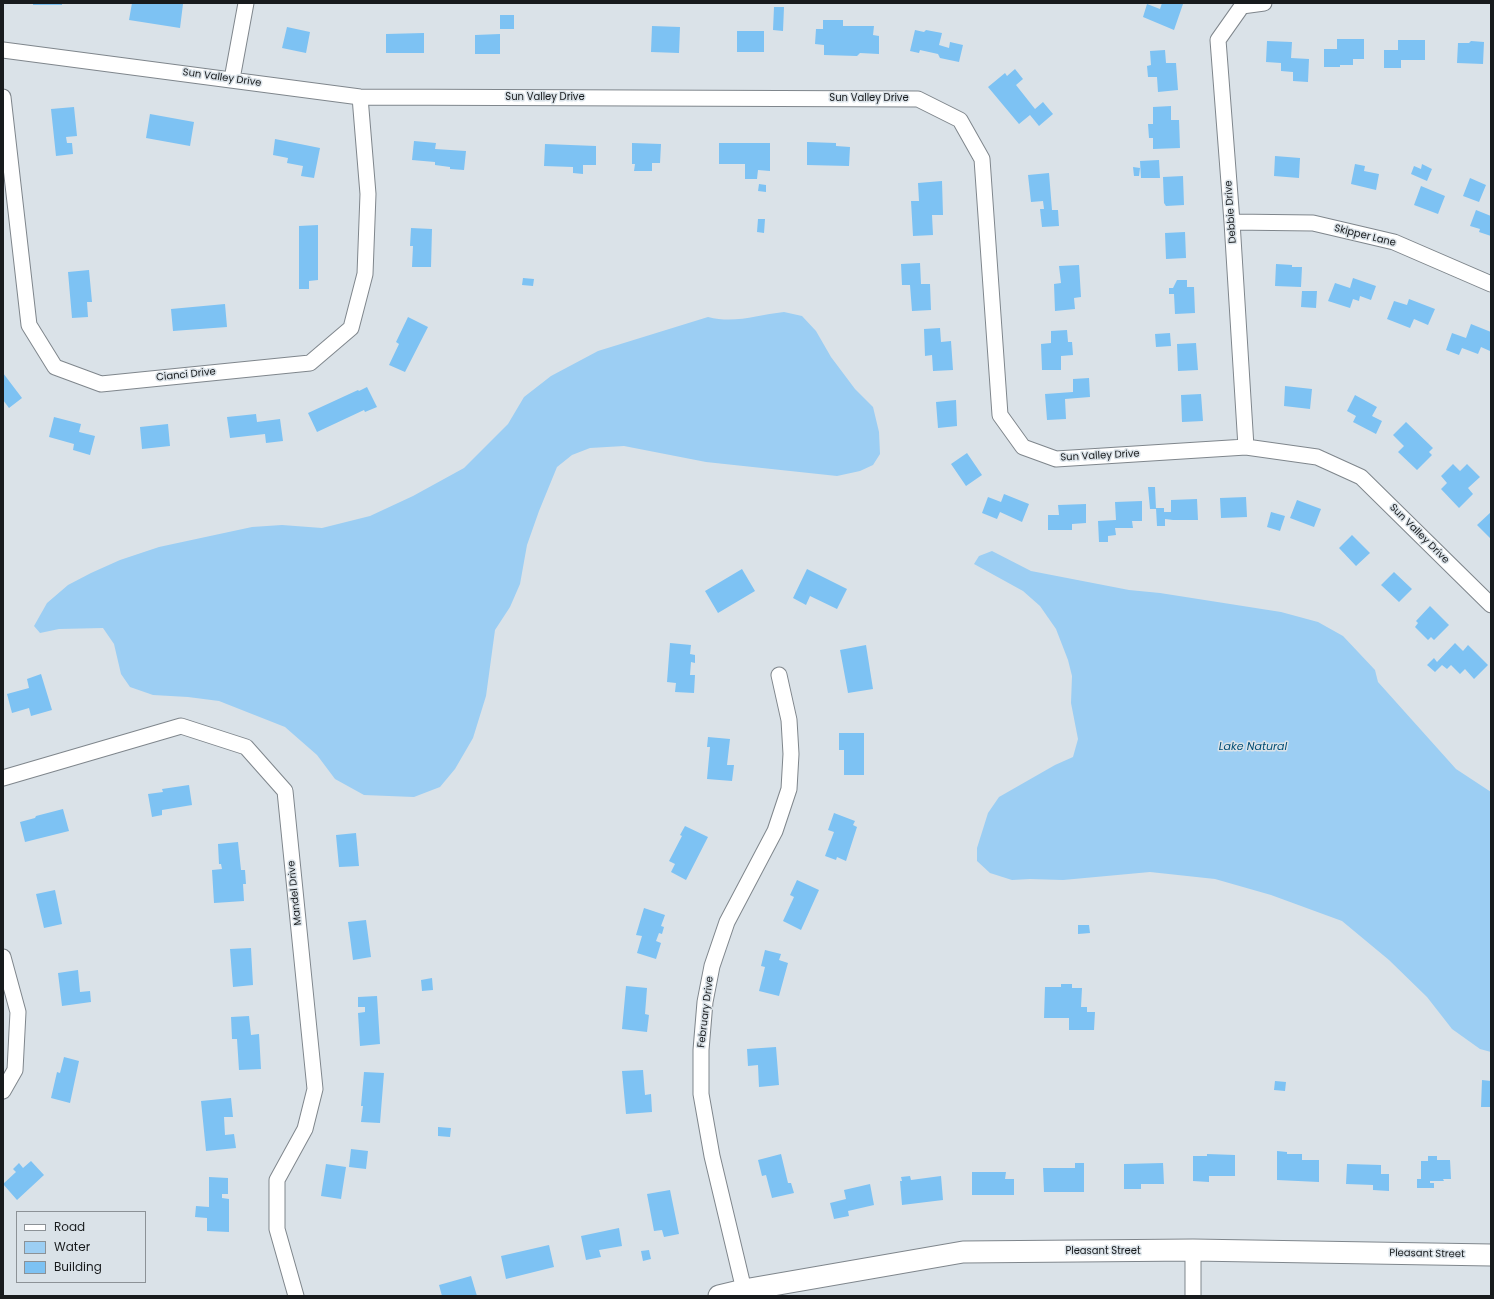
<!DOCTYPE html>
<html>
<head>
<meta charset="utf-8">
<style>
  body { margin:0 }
  #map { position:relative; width:1494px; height:1299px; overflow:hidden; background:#dae2e8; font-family:Poppins,sans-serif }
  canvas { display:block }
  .frame { position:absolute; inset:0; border:4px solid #181b1d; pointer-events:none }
  .legend { position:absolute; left:16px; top:1211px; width:130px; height:72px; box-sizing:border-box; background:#dae2e8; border:1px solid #8c9297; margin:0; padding:5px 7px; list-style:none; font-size:12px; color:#181b1d }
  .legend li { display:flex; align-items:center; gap:8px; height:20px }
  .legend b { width:20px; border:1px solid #8c9297 }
</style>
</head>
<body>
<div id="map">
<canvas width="1494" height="1299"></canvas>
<div class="frame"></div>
<ul class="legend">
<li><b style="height:5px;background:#fff"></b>Road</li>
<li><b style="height:11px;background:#9ccef3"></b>Water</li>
<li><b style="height:11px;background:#7dc2f3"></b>Building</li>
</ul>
</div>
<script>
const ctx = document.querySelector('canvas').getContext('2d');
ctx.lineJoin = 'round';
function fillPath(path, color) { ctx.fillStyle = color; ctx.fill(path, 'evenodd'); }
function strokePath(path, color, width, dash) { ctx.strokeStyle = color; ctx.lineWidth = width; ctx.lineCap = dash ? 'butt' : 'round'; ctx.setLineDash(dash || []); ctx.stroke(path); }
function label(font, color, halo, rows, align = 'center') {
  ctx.font = font + ' Poppins,sans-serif'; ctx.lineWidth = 3; ctx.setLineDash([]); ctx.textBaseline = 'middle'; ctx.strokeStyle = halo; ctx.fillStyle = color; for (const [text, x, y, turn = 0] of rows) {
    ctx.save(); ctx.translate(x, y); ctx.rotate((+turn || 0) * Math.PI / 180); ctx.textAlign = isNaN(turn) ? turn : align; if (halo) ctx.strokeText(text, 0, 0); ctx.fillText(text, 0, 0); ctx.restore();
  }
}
const water = new Path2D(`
  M784,312L802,316L816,331L831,357L855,389L873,407L879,432L880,454L873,465L860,471L837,476L706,462L624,446L590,448L572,455L557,467L539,511L527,545L520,584L510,607L495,630L486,696L473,738L455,769L440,787L414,797L364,795L335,779L317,755L285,727L219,701L188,697L153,695L130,687L121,674L114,644L103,628L59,629L40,633L34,626L47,603L68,585L91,573L120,560L159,547L252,527L282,525L322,528L370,516L413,496L464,468L508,424L524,397L551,376L598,351L708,317C735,324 757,315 784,312Z
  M992,551L1031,571L1129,590L1160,593L1281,612L1318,622L1343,636L1375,670L1378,682L1456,769L1491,792V1052L1480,1049L1452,1029L1427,997L1389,960L1342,921L1271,895L1215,879L1150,872L1063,880L1030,879L1012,880L990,873L977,861V848L988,813L999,797L1055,765L1073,757L1078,739L1071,703L1072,676L1068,660L1056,629L1040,606L1023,591L974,564L979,556Z`);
const building = new Path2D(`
  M33,3H62V5H33Z
  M132,3L183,4L180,28L129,20Z
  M1162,3L1183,4L1174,30L1143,17L1147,4L1160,9Z
  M774,7H784L783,31L773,30Z
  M500,15H514V29H500Z
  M823,20H843V26H874L873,35L879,36V54L860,53L857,56L824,55V45L815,44L816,29H823Z
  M652,26L680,27L679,53L651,52Z
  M287,27L310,32L306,53L282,48Z
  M915,30L924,32L926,30L942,33L939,45L949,48L950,42L963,45L959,62L940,58L938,54L920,50L919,53L910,51Z
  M737,31H764V52H737Z
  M424,33V53H386V34Z
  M500,34V54H475V35Z
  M1337,39H1364V59H1353V65H1340V67H1324V49H1337Z
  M1398,40H1425V60H1401V68H1384V50H1398Z
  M1267,41L1292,42L1291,58L1309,59L1308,82L1293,81V72L1281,71V63L1266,62Z
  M1471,41L1484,42L1483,64L1457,63L1458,43H1469Z
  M1165,50L1166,63H1176L1178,90L1158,92L1157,77H1148L1147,66L1151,65L1150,51Z
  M1015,69L1023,79L1016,85L1035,109L1043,102L1053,114L1039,126L1030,115L1019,124L988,87L1005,73L1007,76Z
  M1171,106V120H1179L1180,148L1153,149V138H1149L1148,124H1153V107Z
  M74,107L77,136L66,137L67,143H72L73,154L56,156L51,109Z
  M150,114L194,122L190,146L146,138Z
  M275,139L320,148L314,178L301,176L303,166L287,163L288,158L273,155Z
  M414,141L436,143L435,149L466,151L464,170L450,169V167L435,165V162L412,160Z
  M807,142L836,143V146L850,147L849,166L807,165Z
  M632,143L661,144L660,163H652V171H634L635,164H632Z
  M719,143H770V171L758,170L757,179H745V164H719Z
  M545,144L596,146V165H583V174L573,173V167L544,166Z
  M1275,156L1300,158L1299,178L1274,176Z
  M1159,160L1160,178H1141L1140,161Z
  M1355,164L1365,166L1364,171L1379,174L1376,190L1351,184Z
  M1422,164L1432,169L1427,181L1411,174L1414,166L1421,169Z
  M1133,167L1140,168L1139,176H1134Z
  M1049,173L1052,210H1058L1059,226L1042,227L1040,209H1044L1043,201L1031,202L1028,175Z
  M1183,176L1184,205L1166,206L1164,203L1163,177Z
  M1470,178L1486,185L1479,202L1463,196Z
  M942,181L943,215H932L933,235L913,236L911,201H919L918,183Z
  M759,184L766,185V192L758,191Z
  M1421,186L1445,196L1438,214L1414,205Z
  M1476,210L1491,216V236L1479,232L1480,229L1470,226Z
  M758,219H765L764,233L757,232Z
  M318,225V280L309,281V289H299V226Z
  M411,228L432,229L431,267H412L413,246H410Z
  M1185,232L1186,258L1166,259L1165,233Z
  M920,263L921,284H930L931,310L912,311L910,285H902L901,264Z
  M1276,264L1292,265V267H1302L1301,287L1275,286Z
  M1079,265L1081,297L1074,298L1075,309L1055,311L1054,284L1061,283L1059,266Z
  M89,270L92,302H87L88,317L72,318L68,272Z
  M523,278L534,279L533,286L522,285Z
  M1353,278L1376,286L1371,300L1360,296L1359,301L1353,299L1350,308L1328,301L1335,283L1350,288Z
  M1177,280H1187V287H1194L1195,313L1175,314L1174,294H1169V288H1173Z
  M1302,291H1317L1316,308L1301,307Z
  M1409,299L1435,309L1428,325L1414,319L1410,328L1387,319L1394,301L1407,305Z
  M225,304L227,327L173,331L171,309Z
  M408,317L428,327L405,372L389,365L399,344L396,342Z
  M1471,324L1491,332L1490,351L1481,347L1478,354L1462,348L1459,355L1446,350L1452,333L1466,338Z
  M940,328L941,342L951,341L953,370L933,371L932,355L925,356L924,329Z
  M1067,330L1068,342H1072L1073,355L1061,356V370H1042L1041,344L1051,343V331Z
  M1170,333L1171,346L1156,347L1155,334Z
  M1196,343L1198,370L1178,371L1177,344Z
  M3,373L22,398L9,408L3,400Z
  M1089,378L1090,397L1065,399L1066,419L1047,420L1045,394L1073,392V379Z
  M1285,386L1312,389L1310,409L1284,406Z
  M367,387L377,407L365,412L364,410L317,432L308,413L358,390L359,391Z
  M1201,394L1203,421L1182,422L1181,395Z
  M1355,395L1377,407L1372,416L1382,421L1376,434L1353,422L1356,416L1347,411Z
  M956,400L957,426L938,428L936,402Z
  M256,414L257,422L280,419L283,441L266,443L265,434L230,438L227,417Z
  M54,417L81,424L79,432L95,436L90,455L73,450L74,444L49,437Z
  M1406,422L1433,448L1429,452L1432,455L1417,470L1398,452L1404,446L1393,435Z
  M168,424L170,446L142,449L140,427Z
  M967,453L982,475L966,486L951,464Z
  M1453,464L1460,471L1467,464L1480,477L1468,488L1473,494L1459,508L1441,489L1447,483L1441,476Z
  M1148,487H1155L1156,509H1150Z
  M1004,494L1029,504L1022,522L1000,512L997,519L982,513L988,497L1001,502Z
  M1246,497L1247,517L1221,518L1220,498Z
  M1197,499L1198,520H1173L1165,519V526H1157L1156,508H1164V512H1171V500Z
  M1297,500L1321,509L1314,527L1290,518Z
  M1142,501V521H1132L1133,528H1115L1116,535L1108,536V542H1099L1098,521L1116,520L1115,502Z
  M1086,504V523L1072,524V530H1048V515H1059L1058,505Z
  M1271,512L1285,516L1280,531L1267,527Z
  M1491,512V539L1477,525Z
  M1352,535L1370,553L1356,566L1339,548Z
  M742,569L755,591L718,613L705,591Z
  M807,569L847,589L837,609L810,596L806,605L793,598Z
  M1394,572L1412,589L1399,602L1381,585Z
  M1430,606L1449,625L1434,640L1431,637L1428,640L1415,627L1418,623L1416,621Z
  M670,643L691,645L690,654L695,655V663L691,662L690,675H695L694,693L675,692L676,683L667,682Z
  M1455,643L1463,651L1468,645L1488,665L1474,679L1465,669L1460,674L1451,665L1447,669L1442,665L1435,672L1427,665L1434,658L1437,662Z
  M866,645L873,689L848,693L840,650Z
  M41,674L52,710L31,716L29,708L12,713L7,694L29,688L27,679Z
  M839,733H864V775H844V750H839Z
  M708,737L730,739L727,765H734L732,781L707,779L710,747H707Z
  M189,785L192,805L162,810V815L152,817L148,794L163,792L162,789Z
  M63,809L69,831L25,842L20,822L35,818L36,816Z
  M834,813L855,821L853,825L857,827L846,861L837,857L836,860L825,856L834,832L828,830Z
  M685,826L708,837L686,880L671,872L675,864L669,861L682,836L680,835Z
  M356,833L359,866L339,867L336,835Z
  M238,842L241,870H245L246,884H243L244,901L214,903L212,870L222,869L221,864H219L218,844Z
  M797,880L819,890L801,930L783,921L794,897L790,895Z
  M55,890L62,924L44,928L36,894Z
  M644,908L665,915L661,926L664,927L662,934L659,933L656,941L661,943L656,959L637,953L642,936L636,935Z
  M366,920L371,957L353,960L348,922Z
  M1078,925H1089L1090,933L1078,934Z
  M251,948L253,985L233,987L230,949Z
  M765,950L781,954L779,960L788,963L779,996L759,991L765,967L761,966Z
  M78,970L80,992L90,991L91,1002L62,1006L58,973Z
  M432,978L433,990L422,991L421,980Z
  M1061,984H1072V988H1082L1081,1007H1087V1012H1095L1094,1030H1069V1018H1044L1045,987H1061Z
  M626,986L647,988L645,1014L649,1015L647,1032L622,1029Z
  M377,996L380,1044L360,1046L358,1013L365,1012V1007H358V997Z
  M249,1016L251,1035L259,1034L261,1069L239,1070L237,1039H232L231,1017Z
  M776,1047L779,1085L759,1087L758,1065L748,1066L747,1049Z
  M64,1057L79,1061L70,1103L51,1098L57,1072L60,1073Z
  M643,1070L645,1095L651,1094L652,1112L626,1114L622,1071Z
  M364,1072L384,1073L380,1123L361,1122L363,1106H361Z
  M1482,1080L1491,1081V1107H1481Z
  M1275,1081L1286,1082L1285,1091L1274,1090Z
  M231,1098L233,1117H224L225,1135L234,1134L236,1148L206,1151L201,1101Z
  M438,1127L451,1128L450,1137L438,1136Z
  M351,1149L368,1151L366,1169L349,1167Z
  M1277,1151L1287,1152V1154H1302V1160H1319V1182L1277,1180Z
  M781,1154L788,1183H791L794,1193L772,1198L766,1175L762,1176L758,1160Z
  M1207,1154L1235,1155V1176H1209V1182L1193,1181V1156H1207Z
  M1428,1156H1437V1160H1450L1451,1179H1443L1444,1181H1430V1183H1434V1188H1417V1179H1421V1161H1428Z
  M31,1161L44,1175L17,1200L3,1184L16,1172L13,1169L19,1163L23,1168Z
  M1075,1163H1084V1192H1044L1043,1168H1075Z
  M1163,1163L1164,1184H1141V1189H1124V1164Z
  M326,1164L346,1167L341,1199L321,1196Z
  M1347,1164L1381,1165V1174H1389V1191L1373,1190V1185L1346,1184Z
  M972,1172H1006L1005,1179H1014V1195H972Z
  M910,1176L911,1180L941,1176L943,1200L902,1205L900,1181H902L901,1177Z
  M209,1177L228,1178V1194H222V1198L229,1199V1232L207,1231V1218L195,1217L196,1206L209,1207Z
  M870,1184L874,1205L848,1211L849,1216L834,1219L830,1203L846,1199L844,1190Z
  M670,1190L679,1234L664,1237L662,1230L654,1231L647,1194Z
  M619,1228L622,1246L599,1250L601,1257L586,1260L581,1236Z
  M549,1245L554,1267L506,1279L501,1256Z
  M649,1250L651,1259L643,1261L641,1251Z
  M471,1276L477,1296H442L439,1285Z`);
const street = new Path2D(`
  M3,50L360,97L918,99L960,120L982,159L1000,415L1023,447L1056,459L1246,447L1317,457L1361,477L1491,605
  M232,79L246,3
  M3,97L29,325L55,367L101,384L310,363L351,328L365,274L368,194L360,97
  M1232,222L1313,223L1394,242L1491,284
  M1246,447L1232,222L1218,40L1242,6L1264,3
  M3,778L181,726L246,747L285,791L315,1089L305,1129L277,1180V1229L296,1296
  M3,957L18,1012L15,1070L3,1091
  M744,1290L712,1156L701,1094V1050L705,1002L712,966L727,922L775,831L789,789L791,754L789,720L779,675
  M1193,1296V1250`);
const secondary = new Path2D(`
  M719,1296L744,1290L963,1252L1193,1250L1491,1255`);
const streetNames = [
  ["Sun Valley Drive",222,78,8],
  ["Sun Valley Drive",545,97],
  ["Sun Valley Drive",869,98],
  ["Debbie Drive",1231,212,-94],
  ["Skipper Lane",1365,236,14],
  ["Cianci Drive",186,375,-6],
  ["Sun Valley Drive",1100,456,-3],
  ["Sun Valley Drive",1419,534,45],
  ["Mandel Drive",295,893,-96],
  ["February Drive",706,1012,-83],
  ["Pleasant Street",1103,1251],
  ["Pleasant Street",1427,1254,1]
];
const waterNames = [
  ["Lake Natural",1253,747]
];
fillPath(water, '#9ccef3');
fillPath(building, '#7dc2f3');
strokePath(street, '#7f868c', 17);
strokePath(secondary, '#7f868c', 23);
strokePath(street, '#fff', 15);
strokePath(secondary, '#fff', 21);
label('10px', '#181b1d', '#dae2e8', streetNames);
label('italic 11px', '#014d74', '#dae2e8', waterNames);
</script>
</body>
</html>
